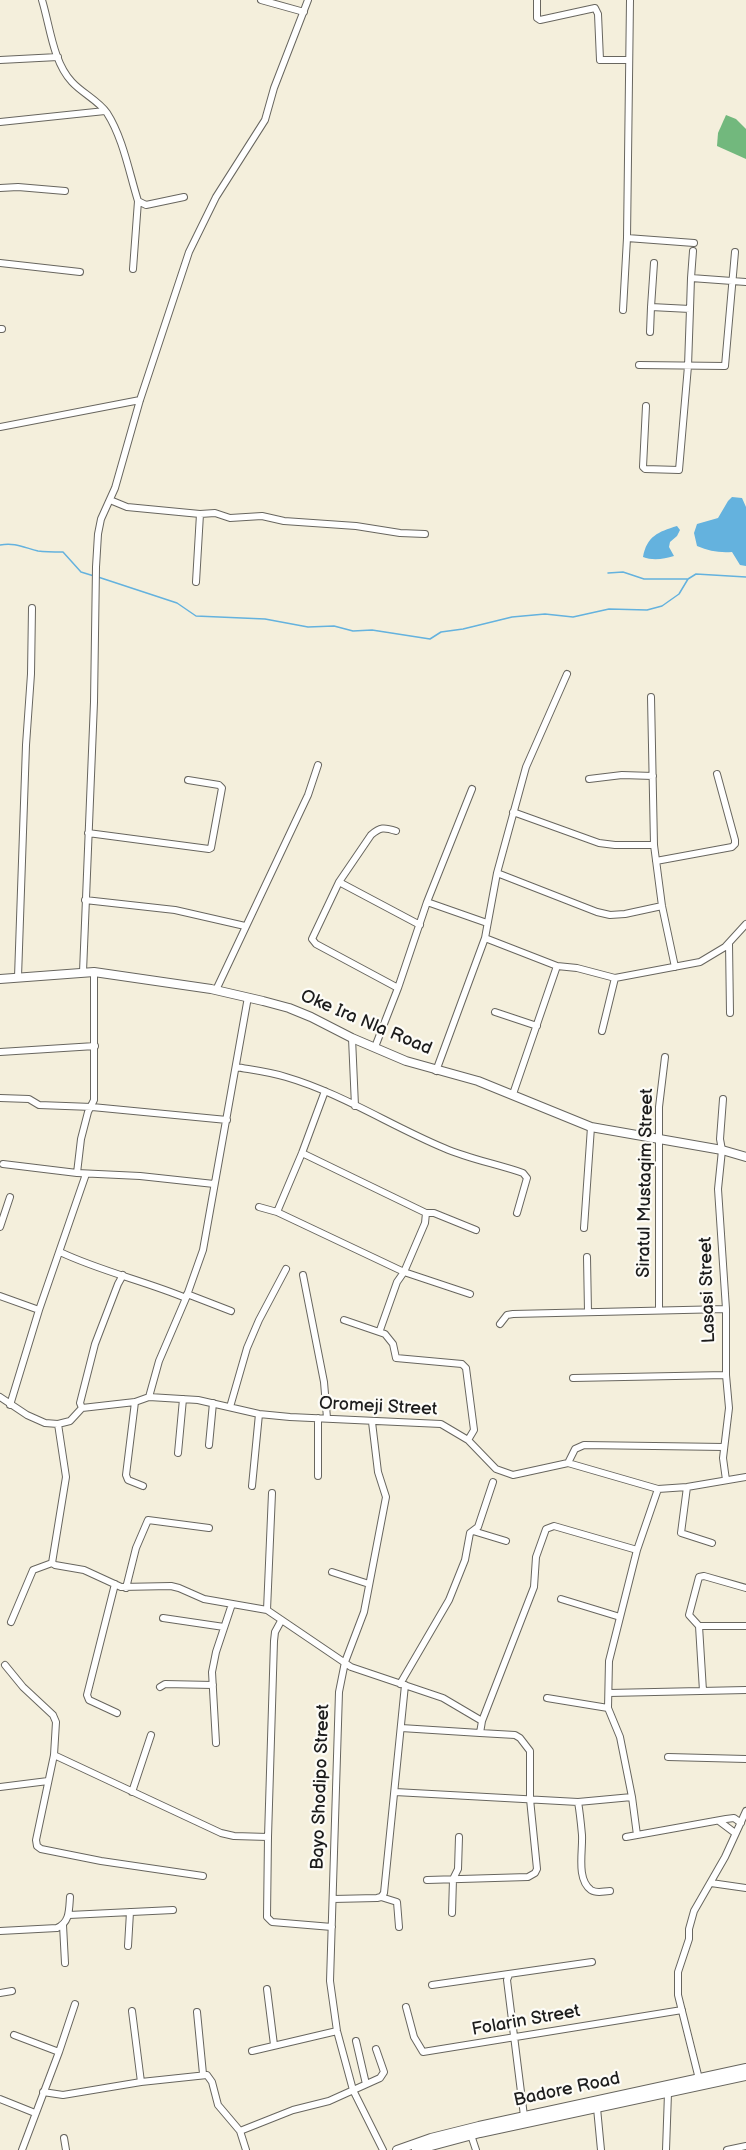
<!DOCTYPE html>
<html>
<head>
<meta charset="utf-8">
<style>
  body { margin:0 }
  canvas { display:block; background:#f4efdc }
</style>
</head>
<body>
<canvas width="746" height="2150"></canvas>
<script>
const ctx = document.querySelector('canvas').getContext('2d');
ctx.lineJoin = 'round';
function fillPath(path, color) { ctx.fillStyle = color; ctx.fill(path, 'evenodd'); }
function strokePath(path, color, width, dash) { ctx.strokeStyle = color; ctx.lineWidth = width; ctx.lineCap = dash ? 'butt' : 'round'; ctx.setLineDash(dash || []); ctx.stroke(path); }
function label(font, color, halo, rows, align = 'center') {
  ctx.font = font + ' "Balsamiq Sans",sans-serif'; ctx.lineWidth = 4.5; ctx.setLineDash([]); ctx.textBaseline = 'middle'; ctx.strokeStyle = halo; ctx.fillStyle = color; for (const [text, x, y, turn = 0] of rows) {
    ctx.save(); ctx.translate(x, y); ctx.rotate((+turn || 0) * Math.PI / 180); ctx.textAlign = isNaN(turn) ? turn : align; if (halo) ctx.strokeText(text, 0, 0); ctx.fillText(text, 0, 0); ctx.restore();
  }
}
const forest = new Path2D(`
  M726,115L736,119L746,129V159L717,146L718,133Z`);
const water = new Path2D(`
  M732,497L742,498L746,507V566L740,565L732,552C719,553 709,551 697,546L694,533L697,524L718,518L728,501Z
  M677,526L680,530L677,536L670,542L669,547L674,556C664,559 653,561 643,557C647,536 658,532 677,526Z`);
const stream = new Path2D(`
  M0,545C15,542 25,548 38,551C46,552 55,552 63,552L81,572L94,576
  M608,573L623,572L644,579H687
  M98,577L177,603L196,616L265,619L308,627L334,626L353,631L372,630L430,639L441,632L463,629L512,617L545,614L573,617L609,609L647,610L662,606L679,594L688,579L696,574L746,577`);
const street = new Path2D(`
  M42,0C50,26 53,62 72,82C82,93 99,101 107,113C123,138 129,172 138,201L146,205L184,197
  M261,0L304,12
  M537,0V18L540,20L595,8L598,14L600,60H629
  M0,60L58,57
  M0,122L105,111
  M0,188L18,187L65,191
  M627,238L694,243
  M0,263L80,272
  M654,263L651,307L690,309L691,278L746,282
  M133,269L138,201
  M691,278L693,251
  M623,310L627,238L630,0
  M0,329H2
  M650,332L651,307
  M639,365L725,366L735,252
  M646,406L643,467L645,469L679,470L688,366L690,309
  M0,427L140,400
  M110,500L127,507L200,514L215,513L230,518L262,516L284,521L356,526L400,533L425,534
  M196,582L200,514
  M651,697L654,845L662,906L675,967
  M589,779L622,775L653,776
  M513,812L599,843L615,845H654
  M396,831C384,827 380,827 371,835L339,882L312,939L316,944L398,988
  M88,833L209,849L211,848L222,788L219,785L188,780
  M656,861L732,847L735,844V840L717,774
  M497,873L597,912L610,915L625,914L662,906
  M339,882L420,925
  M85,900L175,910L245,926
  M427,902L487,923
  M485,938L557,966L577,968L615,978L700,962L725,947L746,924
  M729,943L730,1013
  M83,972L94,702L96,567L98,534L101,519L115,488L140,400L189,252L216,197L265,120L274,88L308,0
  M18,977L26,745L31,674L32,608
  M216,990L308,795L318,765
  M495,1012L537,1026
  M602,1031L615,978
  M352,1038L355,1106
  M375,1047L398,988L427,902L472,789
  M0,1052L95,1046
  M236,1067C253,1070 270,1072 286,1077C341,1093 391,1126 444,1148C469,1159 497,1164 523,1173L527,1178L517,1213
  M436,1071L485,938L497,873L526,767L567,674
  M513,1094L557,966
  M0,1098L29,1099L39,1105L92,1107L227,1120
  M723,1099L720,1139L722,1150L718,1189L726,1309V1375L729,1408L723,1458L726,1480
  M3,1164L77,1173L140,1176L214,1184
  M77,1173L81,1139L88,1112L94,1100V972
  M259,1207L277,1212L404,1272L425,1223L426,1213L302,1153
  M277,1212L302,1153L325,1091
  M426,1213H434L476,1230
  M0,1227L10,1197
  M584,1228L591,1127
  M60,1252C100,1271 145,1281 186,1298
  M587,1257L588,1312
  M303,1275L324,1382L327,1418
  M187,1294L231,1311
  M0,1296L39,1310
  M659,1310V1107L665,1057
  M344,1320L385,1334L393,1344L396,1358L462,1364L466,1368L474,1430L468,1440
  M500,1324L507,1315L513,1314L726,1309
  M380,1330L397,1282L404,1272L470,1294
  M573,1378L726,1375
  M0,1397L27,1415L45,1423L58,1424L70,1421L82,1408L135,1402L149,1397L198,1400L259,1414L290,1417L441,1424L468,1440L496,1469L513,1475L568,1463L658,1489L687,1487L746,1477
  M149,1397L159,1361L186,1298L203,1250L248,997
  M135,1402L126,1475L128,1480L143,1486
  M10,1405L39,1310L86,1174
  M230,1407L247,1348L259,1320L286,1269
  M82,1408L80,1403L95,1344L118,1284L123,1275
  M318,1418V1476
  M372,1422L378,1472L386,1497L364,1612L345,1662L339,1692L330,1981L337,2031L353,2090L383,2150
  M58,1424L66,1477L52,1563L55,1565L84,1570L121,1587L171,1586L179,1588L204,1599L267,1610L351,1667L443,1698L482,1721
  M209,1445L213,1403
  M178,1453L183,1399
  M568,1463L575,1449L584,1445L724,1447
  M252,1486L259,1414
  M687,1487L681,1533L712,1543
  M473,1531L506,1541
  M332,1572L369,1584
  M115,1584L87,1695L89,1700L117,1713
  M126,1588L136,1548L148,1520L209,1528
  M561,1599L620,1617
  M267,1610L272,1493
  M163,1618L224,1627
  M281,1621L275,1632L274,1641L268,1837L267,1917L272,1922L332,1927
  M11,1622L33,1570L52,1563
  M699,1626H746
  M5,1665L23,1687L53,1715L56,1722L54,1755L36,1840L37,1846L41,1849L101,1861L203,1876
  M400,1684L449,1600L465,1560L470,1533L478,1527L493,1482
  M160,1687L165,1684L213,1685
  M703,1691L699,1626L689,1615L699,1577L704,1576L746,1588
  M609,1693L746,1690
  M547,1698L608,1708
  M401,1728L480,1733
  M216,1743L212,1672L216,1652L232,1604
  M54,1755L221,1833L234,1836L268,1837
  M668,1757L746,1759
  M0,1787L48,1781
  M132,1792L151,1735
  M395,1792L578,1802L632,1797
  M578,1802C580,1813 581,1824 582,1835C583,1851 576,1879 591,1890C597,1894 604,1891 610,1891
  M719,1821L735,1833
  M637,1835L632,1797L620,1737L608,1708L609,1661L637,1550L658,1489
  M626,1837L726,1819L734,1818L741,1823
  M427,1880L528,1877L535,1873L537,1869L530,1799V1751L520,1738L515,1735L480,1733L482,1721L534,1587L536,1557L546,1529L554,1526L637,1550
  M711,1883L746,1888
  M381,1897L397,1902L399,1927
  M333,1899L377,1898L381,1897L384,1893L405,1685
  M452,1913L453,1879L458,1869L459,1837
  M69,1915L173,1910
  M63,1925L65,1963
  M0,1931L57,1928C70,1922 69,1910 70,1897
  M128,1946L130,1912
  M509,1975L507,1980L524,2116
  M432,1985L592,1962
  M267,1989L274,2045
  M0,1993L12,1991
  M406,2007L414,2037L423,2052L682,2010
  M132,2011L141,2082
  M197,2012L203,2074
  M14,2035L59,2052
  M356,2041L366,2084
  M252,2051L337,2031
  M699,2079L678,1995V1972L689,1939V1929L694,1911L725,1857L746,1811
  M43,2092L63,2095L141,2082L207,2075L212,2082L218,2105L240,2131L246,2150
  M0,2099L35,2113
  M597,2108L601,2150
  M240,2131L293,2110L329,2101L380,2078L384,2072L376,2049
  M471,2135L476,2150
  M64,2138L66,2150
  M22,2150L59,2052L75,2004
  M666,2150L668,2093
  M727,2150L746,2146`);
const secondary = new Path2D(`
  M0,979L94,972L211,989L263,1001L289,1008L311,1017L352,1038L406,1061L478,1081L591,1127L722,1150L746,1157
  M397,2150L431,2138L479,2126L746,2068
  M416,2150L480,2133L746,2076`);
const streetNames = [
  ["Oke Ira Nla Road",366,1023,23],
  ["Siratul Mustaqim Street",646,1183,-89],
  ["Lasasi Street",708,1290,-92],
  ["Oromeji Street",378,1407,3],
  ["Bayo Shodipo Street",321,1787,-88],
  ["Folarin Street",526,2021,-10],
  ["Badore Road",567,2090,-12]
];
fillPath(forest, '#72b87d');
fillPath(water, '#64b2de');
strokePath(stream, '#64b2de', 1.5);
strokePath(street, '#68665f', 8);
strokePath(secondary, '#68665f', 10);
strokePath(street, '#fff', 6);
strokePath(secondary, '#fff', 8);
label('18px', '#1c1c1c', '#fdfcf7', streetNames);
</script>
</body>
</html>
